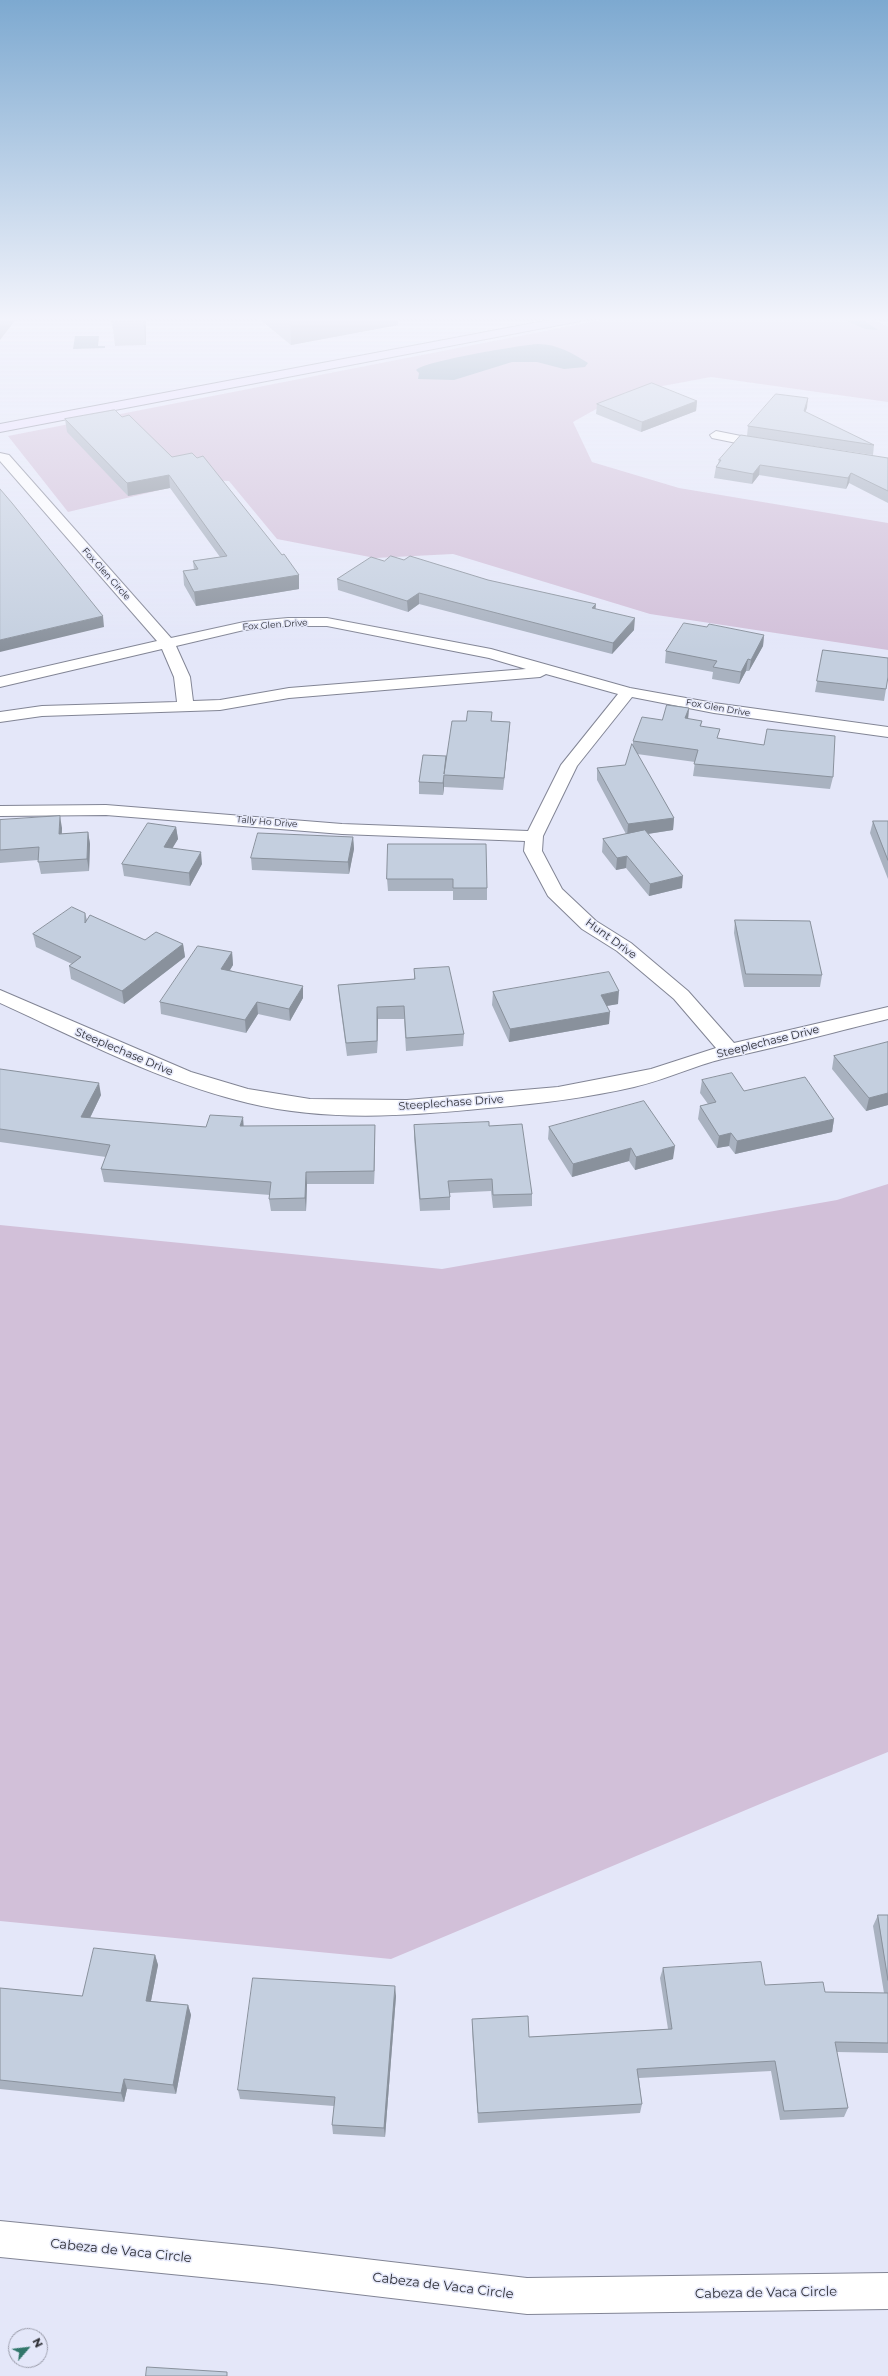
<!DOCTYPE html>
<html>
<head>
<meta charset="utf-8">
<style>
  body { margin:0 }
  #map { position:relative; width:888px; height:2376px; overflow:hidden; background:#e4e7f9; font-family:Montserrat,sans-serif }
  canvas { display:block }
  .north { position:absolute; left:8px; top:2328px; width:40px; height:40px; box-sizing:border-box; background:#e4e7f9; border:1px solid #9b9dab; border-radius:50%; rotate:62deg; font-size:11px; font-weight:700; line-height:16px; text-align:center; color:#2e2f35 }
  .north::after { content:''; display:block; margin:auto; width:14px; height:18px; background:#31766a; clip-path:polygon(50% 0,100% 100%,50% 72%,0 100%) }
</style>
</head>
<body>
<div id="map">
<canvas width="888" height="2376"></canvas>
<div class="north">N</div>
</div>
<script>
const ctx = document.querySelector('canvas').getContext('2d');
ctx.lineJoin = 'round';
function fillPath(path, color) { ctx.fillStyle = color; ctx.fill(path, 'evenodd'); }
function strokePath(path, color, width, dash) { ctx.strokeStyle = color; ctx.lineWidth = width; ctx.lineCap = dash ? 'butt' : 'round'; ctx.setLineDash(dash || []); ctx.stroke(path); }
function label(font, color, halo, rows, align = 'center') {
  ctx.font = font + ' Montserrat,sans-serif'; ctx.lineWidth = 3; ctx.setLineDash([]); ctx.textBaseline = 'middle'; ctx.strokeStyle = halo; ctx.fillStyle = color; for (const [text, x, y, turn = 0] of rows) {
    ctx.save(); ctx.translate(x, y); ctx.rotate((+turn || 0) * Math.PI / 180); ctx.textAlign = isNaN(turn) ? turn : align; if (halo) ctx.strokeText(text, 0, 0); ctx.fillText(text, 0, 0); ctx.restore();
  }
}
const green = new Path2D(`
  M611,318H871L888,327V402L711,377L625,393L573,422L592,462L679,488L888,523V650L650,614L453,554L375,558L277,539L229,481L202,480L68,512L8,436Z
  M888,1184V1752L772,1799L391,1959L0,1921V1225L442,1269L837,1200Z`);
const water = new Path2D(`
  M840,318H860L878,330L865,329Z
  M75,336H99L98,346H105V348L73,349Z
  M538,344C557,344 572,353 588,363L585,367L564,369L537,362H512L454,380L418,379L419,373L416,370C425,361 521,345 538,344Z`);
const street = new Path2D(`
  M716,431L766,441L772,445L766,449L712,438L710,435Z
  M0,453L9,455L171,638L244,622L288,618H327L491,649L630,688L714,703L888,727V737L714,713L632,697L577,766L543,836L542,851L562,889L596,921L631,943L688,991L734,1043L888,1007V1019C834,1032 780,1047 726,1058C695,1065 666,1080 634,1087C586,1098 537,1104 488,1108C408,1116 327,1122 248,1103C161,1082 81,1040 0,1003V990L191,1072L248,1089L310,1099L407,1100L558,1087L651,1069L716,1048L674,999L617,951L582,929L548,896L524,851L525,841L342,834L106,815L0,816V806L106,805L342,824L528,831L561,765L618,694L546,674L540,677L289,698L220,710L42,716L0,722V712L42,706L177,702L174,677L162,649L0,687V677L157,641L0,461ZM288,626H327L489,658L526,669L289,688L220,700L193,701L190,677L176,646L244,630Z
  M0,2221L272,2248L527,2278L888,2273V2309L527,2314L272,2284L0,2257Z`);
const secondary = new Path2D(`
  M560,318H585L580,321L0,432V424Z`);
const wall = new Path2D(`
  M146,318V345L115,346L112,322Z
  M258,318H398V325L291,345Z
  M808,398L805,412L874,445L873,455L747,436L748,426Z
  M697,401L696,411L641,432L596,414L597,404Z
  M122,417L172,457L299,575V589L196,606L184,585L183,571L194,570L193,561L220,557L170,488L128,496L67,432L65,419Z
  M888,458V503L849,483L846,489L759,475L752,484L714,478L716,467L718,464L719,460Z
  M404,560L488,580L596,609L634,630L612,654L419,604L408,612L338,590L337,579L384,561Z
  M707,627L764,635L763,646L749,671H746L739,684L712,679L713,672L665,663L666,651Z
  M823,650L886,689L884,701L815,692Z
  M689,708L688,719L702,721L701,726L718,738L833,777L830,789L693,776L695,762L637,754L674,818L673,830L648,834L682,888L649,896L626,868L616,870L602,852L603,839L626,834L597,780V768L625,765L633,746V741Z
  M466,721H492L509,734L503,790L444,787L443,795L419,794V782L446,756Z
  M0,820L62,828V834L88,832L90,844L89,871L41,874L38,860L0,863Z
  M873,821H888V879L870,833Z
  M176,827L178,839L172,848L202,864L190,886L124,876L122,864Z
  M353,837L354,849L349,874L252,870L251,858Z
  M388,844L487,888V900H453V891H388L387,879Z
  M85,913L87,920L145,940L183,944L185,957L124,1004L71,979L69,966L72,964L36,947L33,934Z
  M735,920L822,975L820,987H744L734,933Z
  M232,952L233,965L230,970L303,998L290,1021L258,1014L246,1033L161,1014L160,1002Z
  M414,969L464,1034L463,1046L406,1051L404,1019H378L377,1053L347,1056L339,997L338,985L414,979Z
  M493,992L618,1004L607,1006L609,1024L509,1042L492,1005Z
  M888,1042V1105L866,1111L832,1069L834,1056Z
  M0,1069L101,1095L90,1118L206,1127L375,1125V1138L374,1184H307L306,1211H271L269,1199L270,1195L104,1182L101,1169L106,1157L0,1142Z
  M702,1080L744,1091L834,1119L832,1132L735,1154L729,1146L717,1148L698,1119L700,1106L708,1104L700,1093Z
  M414,1125L489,1126L532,1194V1206L493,1208L491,1191L450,1193V1210L420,1211L414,1138Z
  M549,1127L673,1159L635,1170L629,1161L572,1177L548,1139Z
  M878,1915H888V2053L837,2052L848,2108L844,2117L780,2120L771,2071L639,2078L642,2104L640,2113L478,2123L472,2029V2019L529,2037L668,2029L660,1978L663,1968L765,1985L825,1992L884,1993L873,1926Z
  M155,1955L158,1965L151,2001L188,2005L191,2015L176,2094L127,2089L124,2102L0,2089V1988L82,1996Z
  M396,1996L385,2137L333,2134L332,2125L334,2106L240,2099L238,2090Z`);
const shadedWall = new Path2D(`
  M0,318H17L0,340Z
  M143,318H146V345L143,321Z
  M302,318H398V325L291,345L290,321Z
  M808,398L807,408L802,421L804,411Z
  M697,401L696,411L641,432L642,422Z
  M760,465L759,475L752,484L753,474Z
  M851,473L849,483L846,489L848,478Z
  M169,475L170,488L128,496L127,483Z
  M299,575V589L196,606L194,592Z
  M419,593V604L408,612L407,601Z
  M596,604L595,615L592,608Z
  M103,616L104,627L0,652V640Z
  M635,618L634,630L612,654L613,643Z
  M764,635L763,646L749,671L751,660Z
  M748,659L746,671L739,684L741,672Z
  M689,708L688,719L685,718Z
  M510,722L509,734L503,790L504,778Z
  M444,775V787L443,795V783Z
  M60,816L62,828L61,846L59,834Z
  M674,818L673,830L627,837L628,824Z
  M176,827L178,839L166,859L164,847Z
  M88,832L90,844L89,871L87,859Z
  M353,837L354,849L349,874L348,862Z
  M201,852L202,864L190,886L189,873Z
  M627,856L626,868L616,870L617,858Z
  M683,876L682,888L649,896L650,884Z
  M183,944L185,957L124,1004L122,991Z
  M232,952L233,965L223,981L221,969Z
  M303,986V998L290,1021L289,1009Z
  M619,991L618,1004L600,1007L601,995Z
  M257,1002L258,1014L246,1033L245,1020Z
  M377,1007L378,1019L377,1053Z
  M610,1012L609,1024L509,1042L510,1029Z
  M99,1083L101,1095L84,1130L81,1117Z
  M888,1093V1105L866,1111L869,1098Z
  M243,1117L244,1130L240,1126Z
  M834,1119L832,1132L735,1154L737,1141Z
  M375,1125V1138L374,1184V1171Z
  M731,1133L729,1146L717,1148L719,1136Z
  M675,1146L673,1159L635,1170L636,1157Z
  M631,1148L629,1161L572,1177L573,1164Z
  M306,1172L307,1184L306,1211L305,1198Z
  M155,1955L158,1965L149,2011L146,2001Z
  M395,1986L396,1996L385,2137L384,2128Z
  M188,2005L191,2015L176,2094L173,2085Z
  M124,2079L127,2089L124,2102L121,2093Z`);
const building = new Path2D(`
  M112,318H143V321L112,322Z
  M287,318H302L290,321Z
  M652,383L697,401L642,422L597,404Z
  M776,394L808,398L804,411L874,445L748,426Z
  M115,410L122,417L129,415L172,457L192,453L197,458L203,456L282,555L284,554L299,575L194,592L183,571L198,569L193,561L227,556L169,475L127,483L65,419Z
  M741,435L888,458V491L851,473L848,478L760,465L753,474L716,467L721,460H719Z
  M0,489L12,503L103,616L0,640Z
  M391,556L404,560L410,556L488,580L596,604L592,608L635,618L613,643L419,593L407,601L337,579L371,557L384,561Z
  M684,623L707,627L709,624L764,635L751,660L748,659L741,672L713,667L717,661L666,651Z
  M823,650L888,658V677L886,689L817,681Z
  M667,705L689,708L685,718L702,721L700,726L720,729L717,738L764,745L767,729L835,736L833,777L694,764L698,750L633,741L642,717L662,720Z
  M468,711L492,712L491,721L510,722L504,778L444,775L443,783L419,782L423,755L446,756L444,774L452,721H466Z
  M632,744L674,818L628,824L597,768L625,765Z
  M60,816L59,834L88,832L87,859L38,862L39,847L0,850V820Z
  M873,821H888V860Z
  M148,823L176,827L164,847L201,852L189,873L122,864Z
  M645,830L683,876L650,884L627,856L617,858L603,839Z
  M258,833L353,837L348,862L251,858Z
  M388,844H486L487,888H453V879H387Z
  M72,907L85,913V923L90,915L145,940L156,932L183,944L122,991L69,966L81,957L33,934Z
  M735,920L810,921L822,975L746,974Z
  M198,946L232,952L221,969L303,986L289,1009L257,1002L245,1020L160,1002Z
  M449,967L464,1034L406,1038L404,1006L377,1007V1041L346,1043L338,985L415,979L414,969Z
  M609,972L619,991L601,995L610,1012L510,1029L493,992Z
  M888,1042V1093L869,1098L834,1056Z
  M0,1069L99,1083L81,1117L206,1127L210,1115L243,1117L240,1126L375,1125L374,1171L306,1172L305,1198L269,1199L271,1182L101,1169L110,1145L0,1129Z
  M732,1073L744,1091L805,1077L834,1119L737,1141L731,1133L719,1136L700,1106L716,1102L702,1080Z
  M644,1101L675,1146L636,1157L631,1148L573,1164L549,1127Z
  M489,1122V1126L522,1124L532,1194L493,1195L492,1179L448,1181L450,1197L420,1199L414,1125Z
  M878,1915H888V1980Z
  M94,1948L155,1955L146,2001L188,2005L173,2085L124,2079L121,2093L0,2080V1988L82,1996Z
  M761,1962L765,1985L823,1982L825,1992L888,1993V2043L835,2042L848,2108L784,2111L775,2061L637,2069L642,2104L478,2113L472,2019L528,2016L529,2037L672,2029L663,1968Z
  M253,1978L395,1986L384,2128L332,2125L335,2097L238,2090Z
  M147,2367L227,2372V2376H146Z`);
const farStreetnames = [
  ["Fox Glen Circle",106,574,48],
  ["Fox Glen Drive",275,625,-4],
  ["Fox Glen Drive",718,708,10],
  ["Tally Ho Drive",267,822,5]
];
const streetNames = [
  ["Hunt Drive",611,939,36],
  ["Steeplechase Drive",768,1042,-14],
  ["Steeplechase Drive",124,1052,23],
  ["Steeplechase Drive",451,1103,-4]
];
const nearStreetnames = [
  ["Cabeza de Vaca Circle",121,2251,6],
  ["Cabeza de Vaca Circle",443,2286,7],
  ["Cabeza de Vaca Circle",766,2293,-1]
];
fillPath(green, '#d2c0d9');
fillPath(water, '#7e99ac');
strokePath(street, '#828595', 2);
strokePath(secondary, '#828595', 2);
fillPath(street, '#fff');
fillPath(secondary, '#ebe1ff');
fillPath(wall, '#a9b2c0');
fillPath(shadedWall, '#89919c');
fillPath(building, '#c4cfdf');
strokePath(building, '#89919c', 1);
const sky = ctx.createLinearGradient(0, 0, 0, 651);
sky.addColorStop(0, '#7da9d0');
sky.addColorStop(0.49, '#f3f4fc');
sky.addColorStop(1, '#f3f4fc00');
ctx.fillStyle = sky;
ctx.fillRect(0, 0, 888, 651);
label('9px', '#2e2f35', '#e4e7f9', farStreetnames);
label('11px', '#2e2f35', '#e4e7f9', streetNames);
label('13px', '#2e2f35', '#e4e7f9', nearStreetnames);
</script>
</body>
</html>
